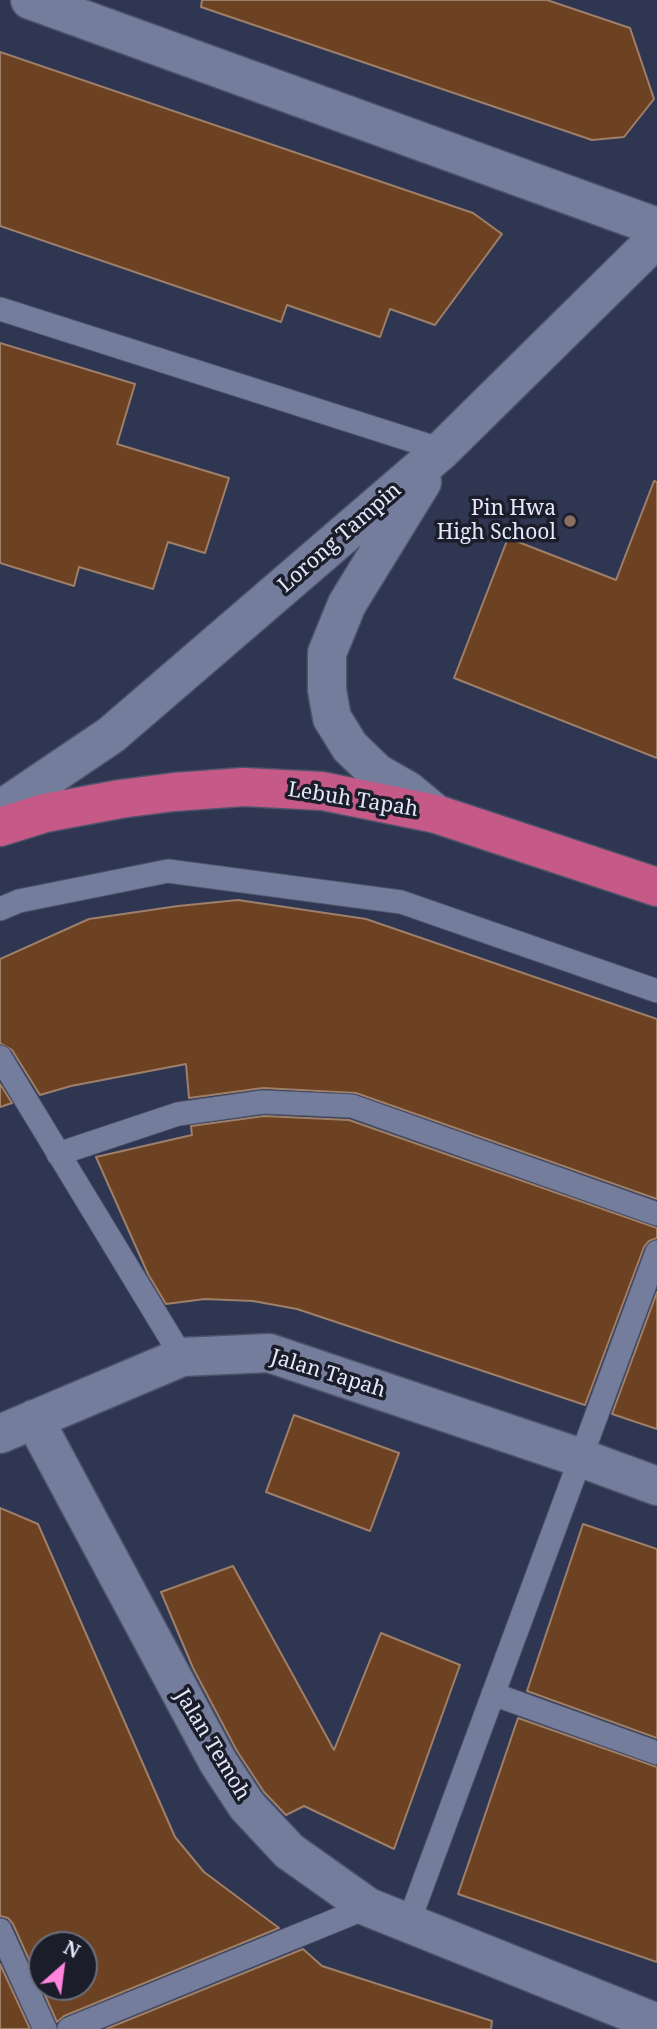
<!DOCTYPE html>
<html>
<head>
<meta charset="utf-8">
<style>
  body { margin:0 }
  #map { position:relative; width:657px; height:2029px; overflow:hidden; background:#2f3651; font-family:"Noto Serif",serif }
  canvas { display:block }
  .north { position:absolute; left:28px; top:1931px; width:70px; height:70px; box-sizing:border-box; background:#1b1e2a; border:2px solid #6b6f7d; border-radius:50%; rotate:28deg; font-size:19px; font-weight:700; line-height:28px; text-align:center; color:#e3e8fa }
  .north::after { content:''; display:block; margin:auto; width:24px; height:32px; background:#ff85df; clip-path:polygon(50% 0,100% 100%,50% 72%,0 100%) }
</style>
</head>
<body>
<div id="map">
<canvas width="657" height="2029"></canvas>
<div class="north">N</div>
</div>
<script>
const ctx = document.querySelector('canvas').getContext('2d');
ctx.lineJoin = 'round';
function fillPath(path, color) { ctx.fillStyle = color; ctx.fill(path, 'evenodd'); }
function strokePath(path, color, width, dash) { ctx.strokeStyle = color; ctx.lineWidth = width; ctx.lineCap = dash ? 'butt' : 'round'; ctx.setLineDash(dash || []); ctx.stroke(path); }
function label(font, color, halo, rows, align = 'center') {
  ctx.font = font + ' "Noto Serif",serif'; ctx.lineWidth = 7; ctx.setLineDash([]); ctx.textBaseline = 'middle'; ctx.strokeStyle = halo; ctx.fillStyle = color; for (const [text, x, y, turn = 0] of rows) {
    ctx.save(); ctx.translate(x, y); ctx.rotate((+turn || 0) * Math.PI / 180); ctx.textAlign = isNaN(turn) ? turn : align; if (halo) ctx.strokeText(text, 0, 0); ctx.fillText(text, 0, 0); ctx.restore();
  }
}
const building = new Path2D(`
  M202,0H547L630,28L654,99L624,137L592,140L201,7Z
  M0,52L473,213L502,234L435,325L390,309L380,337L287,305L281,322L0,226Z
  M0,343L135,384L117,444L229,478L205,553L168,542L153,589L79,567L74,586L0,563Z
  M654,481L657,482V758L454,678L508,538L616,580Z
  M238,900L366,919L657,1019V1199L356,1093L263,1088L189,1098L186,1064L71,1086L40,1095L12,1050L0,1043V959L89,919L178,906Z
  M0,1084L12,1103L0,1107Z
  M264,1116L349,1120L657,1228V1238L649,1241L644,1247L585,1405L297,1309L253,1301L205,1299L166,1304L148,1274L96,1157L192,1135L191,1126Z
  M657,1292V1429L612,1414Z
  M294,1415L399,1453L370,1531L266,1492Z
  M0,1508L38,1524L175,1837L204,1872L279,1928L64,2016L57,2022L13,1924L8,1918L0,1916ZM42,1945H84V1987H42Z
  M583,1524L657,1549V1738L527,1691Z
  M233,1566L334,1750L381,1633L460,1665L394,1849L304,1806L286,1815L264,1792L237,1751L193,1668L161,1592Z
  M518,1718L657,1767V1962L458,1894Z
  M303,1949L322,1966L492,2021L491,2029H106Z
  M0,1964L30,2029H0Z`);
const service = new Path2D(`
  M0,309L442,450
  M0,909L19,901L168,871L401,902L657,991
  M0,1057L182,1357
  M58,1154L178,1114L263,1102L352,1106L657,1214
  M493,1694L657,1753
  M408,1924L657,1252
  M0,1930L45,2029
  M69,2029L368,1907`);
const minor = new Path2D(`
  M30,0L657,227
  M422,482L347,604L327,653V690L332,718L350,747L377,773L407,790L436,814
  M0,810L111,735L442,450L657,238
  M34,1419L218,1762L247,1806L289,1851L368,1907L657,2023
  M0,1434L182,1357L269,1353L581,1458L657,1486`);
const trunk = new Path2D(`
  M0,827L45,813L120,799L174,792L243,787L322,791L436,814L657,887`);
const markers = [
  [570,521,7,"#8d6e63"]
];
const poiNames = [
  ["Pin Hwa",556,509],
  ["High School",556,533]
];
const streetNames = [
  ["Lorong Tampin",340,538,-41],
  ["Lebuh Tapah",353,800,9],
  ["Jalan Tapah",328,1374,17],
  ["Jalan Temoh",212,1745,59]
];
fillPath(building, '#6c4223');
strokePath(building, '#9e7f6a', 2);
strokePath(service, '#4c5269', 25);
strokePath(minor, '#4c5269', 41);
strokePath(trunk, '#4c5269', 41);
strokePath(service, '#757d9d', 23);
strokePath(minor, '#757d9d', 38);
strokePath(trunk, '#c55988', 38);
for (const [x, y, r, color] of markers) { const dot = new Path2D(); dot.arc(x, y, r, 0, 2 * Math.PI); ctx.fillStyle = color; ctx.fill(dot); strokePath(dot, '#1b1e2a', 2.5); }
label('21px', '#e3e8fa', '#1b1e2a', poiNames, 'right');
label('21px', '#e3e8fa', '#1b1e2a', streetNames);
</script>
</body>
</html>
